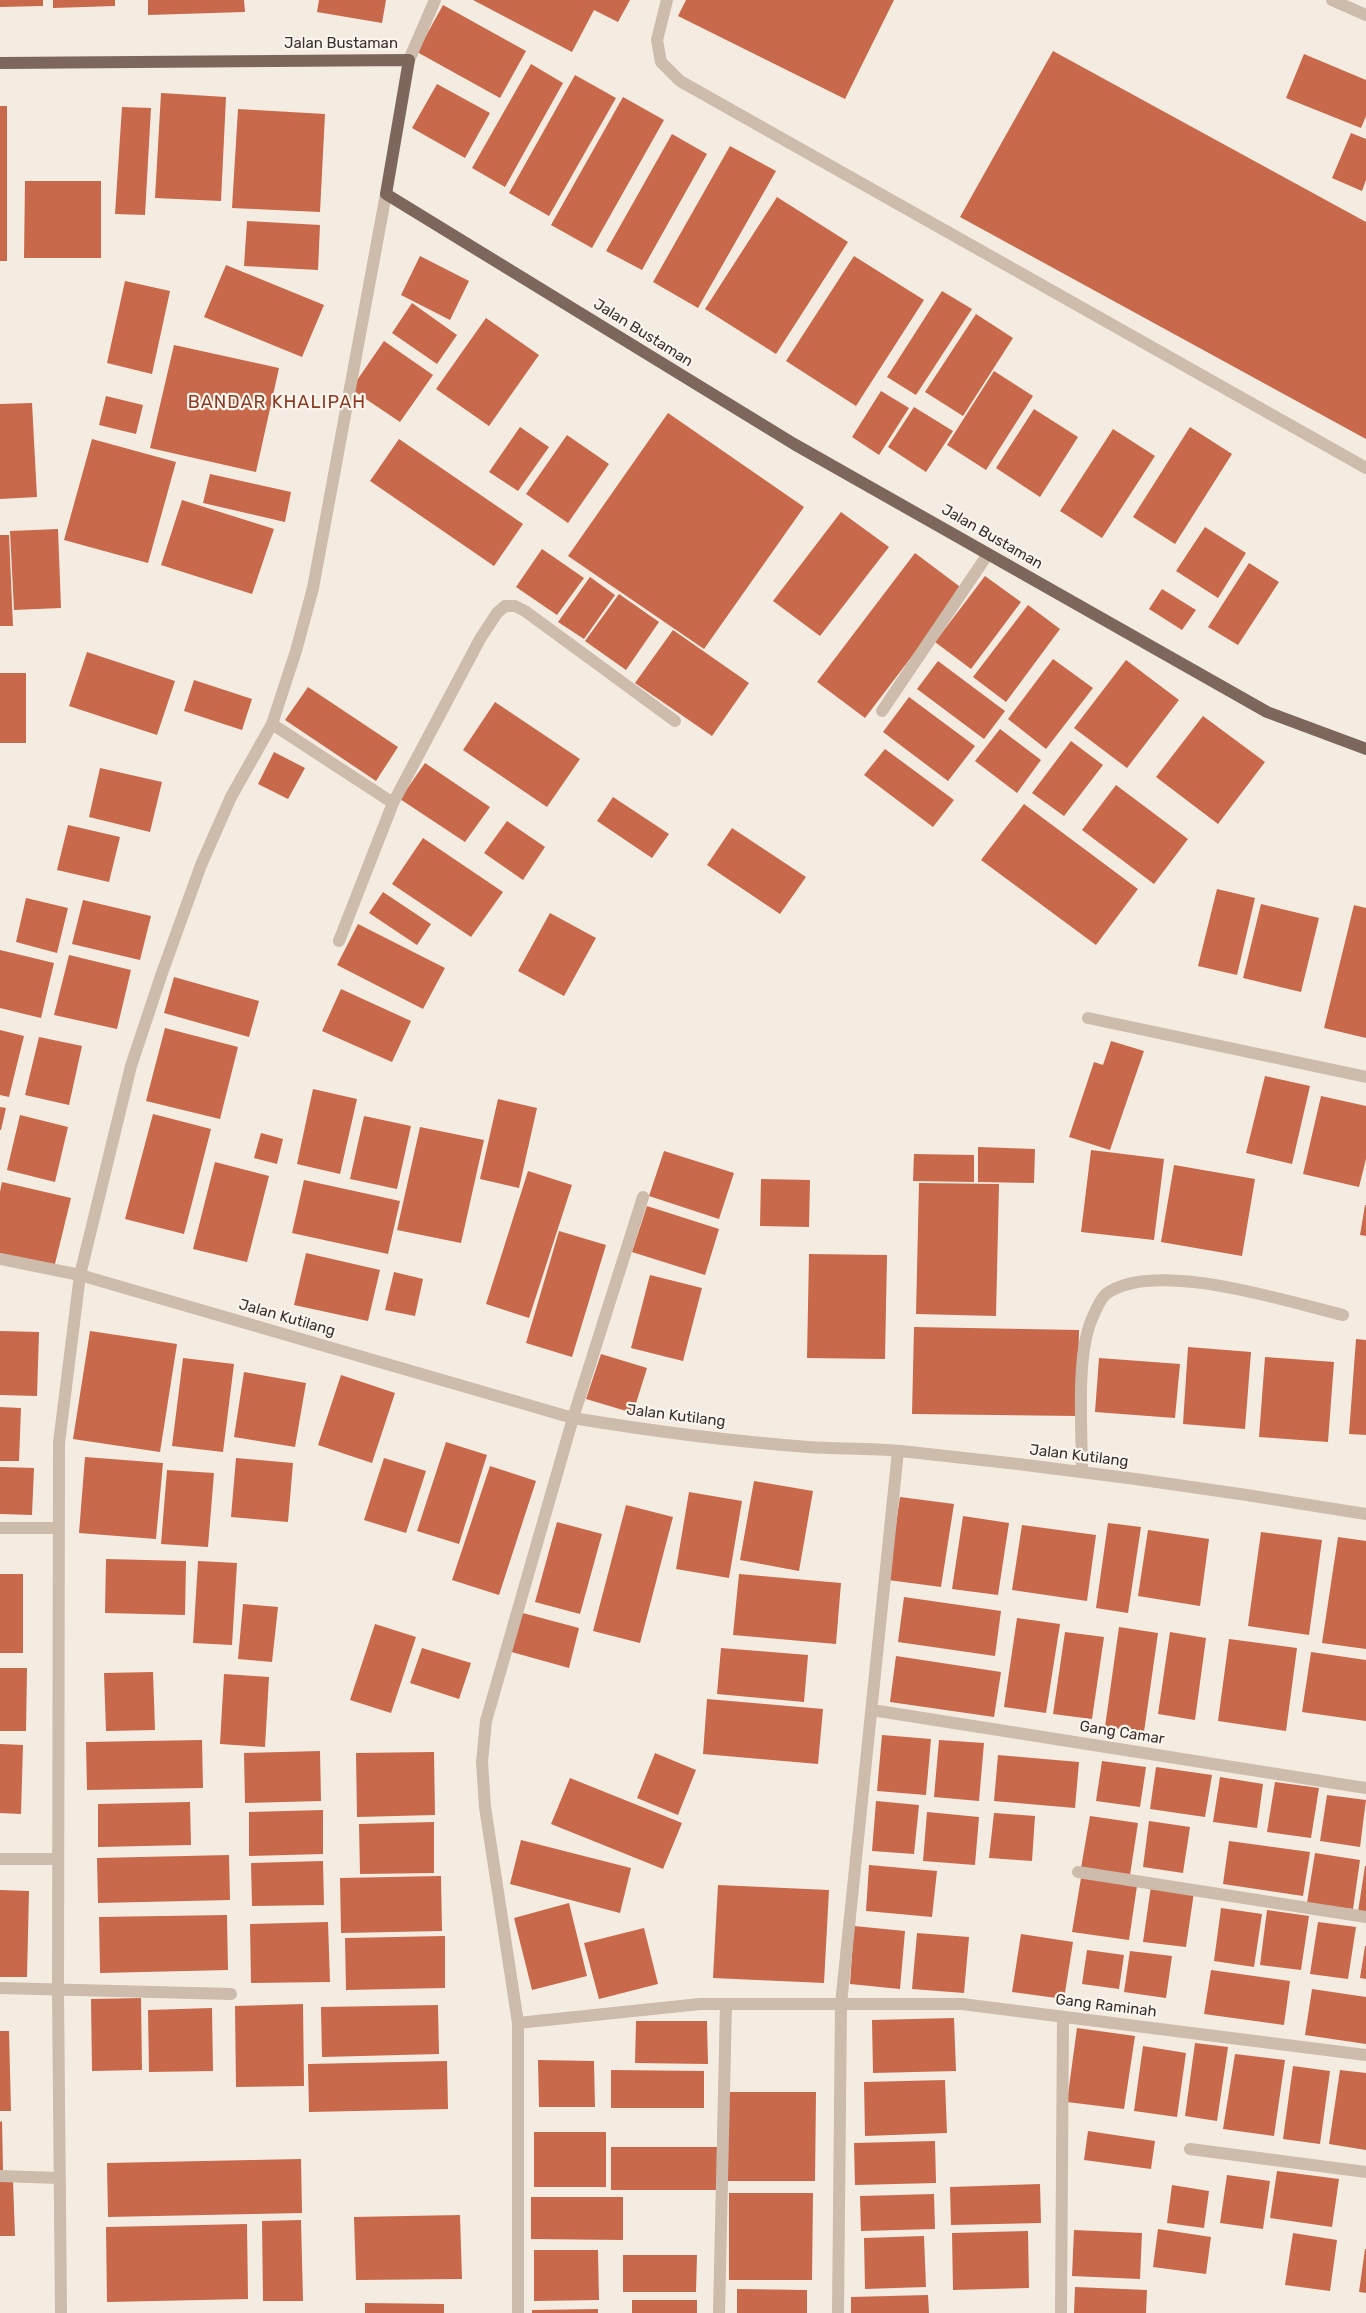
<!DOCTYPE html>
<html>
<head>
<meta charset="utf-8">
<style>
  body { margin:0 }
  canvas { display:block; background:#f4ebe1 }
</style>
</head>
<body>
<canvas width="1366" height="2313"></canvas>
<script>
const ctx = document.querySelector('canvas').getContext('2d');
ctx.lineJoin = 'round';
function fillPath(path, color) { ctx.fillStyle = color; ctx.fill(path, 'evenodd'); }
function strokePath(path, color, width, dash) { ctx.strokeStyle = color; ctx.lineWidth = width; ctx.lineCap = dash ? 'butt' : 'round'; ctx.setLineDash(dash || []); ctx.stroke(path); }
function label(font, color, halo, rows, align = 'center') {
  ctx.font = font + ' Rubik,sans-serif'; ctx.lineWidth = 4.5; ctx.setLineDash([]); ctx.textBaseline = 'middle'; ctx.strokeStyle = halo; ctx.fillStyle = color; for (const [text, x, y, turn = 0] of rows) {
    ctx.save(); ctx.translate(x, y); ctx.rotate((+turn || 0) * Math.PI / 180); ctx.textAlign = isNaN(turn) ? turn : align; if (halo) ctx.strokeText(text, 0, 0); ctx.fillText(text, 0, 0); ctx.restore();
  }
}
const building = new Path2D(`
  M0,0H43V6L0,7Z
  M53,0H115V6L53,8Z
  M148,0H244L245,12L148,15Z
  M319,0H386L382,23L317,12Z
  M473,0H630L618,22L594,10L572,52Z
  M686,0H894L845,99L678,16Z
  M443,5L526,51L500,98L417,52Z
  M1053,51L1366,222V439L960,217Z
  M1304,54L1366,80V116L1361,128L1286,98Z
  M531,64L563,83L505,187L472,168Z
  M575,75L616,98L549,216L509,193Z
  M437,84L490,113L465,158L412,128Z
  M161,93L226,97L221,201L155,198Z
  M623,97L664,120L592,248L551,225Z
  M0,106H7V261H0Z
  M122,107L151,108L145,215L115,214Z
  M238,109L325,114L320,212L232,208Z
  M1351,133L1366,139V180L1362,191L1332,178Z
  M672,134L707,154L642,270L606,251Z
  M730,146L776,171L698,308L653,282Z
  M25,181H101V258H24Z
  M777,197L848,242L776,354L705,309Z
  M247,221L320,225L318,270L244,266Z
  M420,256L469,281L450,320L401,295Z
  M854,256L924,300L856,406L786,361Z
  M226,265L324,305L302,357L204,317Z
  M125,281L170,291L152,374L107,363Z
  M942,291L972,309L916,395L887,377Z
  M412,303L457,335L437,364L392,333Z
  M976,314L1013,338L963,416L925,392Z
  M486,318L539,355L489,426L436,389Z
  M384,341L433,375L400,422L351,389Z
  M174,345L279,368L256,472L150,448Z
  M994,371L1033,396L986,470L947,445Z
  M881,391L909,408L879,455L852,437Z
  M106,396L143,405L136,434L99,425Z
  M32,403L37,497L0,499V404Z
  M914,407L953,431L926,472L888,447Z
  M1034,409L1078,437L1040,497L996,468Z
  M668,413L804,507L704,649L568,556Z
  M520,427L549,447L518,491L489,472Z
  M1190,427L1232,454L1175,544L1133,517Z
  M1113,429L1155,456L1102,538L1060,511Z
  M567,435L609,464L568,523L526,494Z
  M92,439L176,462L148,563L64,540Z
  M399,439L523,524L494,566L370,481Z
  M210,474L291,492L285,522L203,503Z
  M182,500L274,529L252,594L161,565Z
  M841,512L889,547L820,636L773,601Z
  M1205,527L1246,553L1218,598L1176,571Z
  M58,529L61,608L14,610L10,531Z
  M0,535H9L13,626H0Z
  M542,549L584,578L557,615L516,587Z
  M915,553L963,589L865,718L817,682Z
  M1249,563L1279,582L1238,645L1208,627Z
  M985,576L1021,602L971,669L935,642Z
  M590,577L615,595L584,639L558,622Z
  M1162,589L1196,610L1182,630L1149,609Z
  M619,594L659,622L626,670L585,641Z
  M1028,605L1060,629L1006,702L973,677Z
  M673,630L749,683L712,736L635,683Z
  M87,652L175,681L157,735L69,706Z
  M1053,659L1093,688L1046,749L1008,719Z
  M1126,660L1179,700L1127,768L1074,728Z
  M938,661L1005,711L984,739L917,689Z
  M0,673H26V743H0Z
  M194,680L252,699L242,730L184,711Z
  M308,687L398,747L376,781L285,720Z
  M909,697L975,746L948,781L883,732Z
  M495,702L580,759L547,807L463,750Z
  M1203,716L1265,762L1218,824L1156,777Z
  M1000,729L1041,760L1017,793L975,761Z
  M1071,741L1103,765L1064,816L1032,793Z
  M885,749L954,800L933,827L864,775Z
  M274,752L305,768L288,799L258,784Z
  M425,763L490,807L465,842L400,799Z
  M100,768L162,782L150,832L89,817Z
  M1116,785L1188,839L1154,884L1082,830Z
  M613,797L669,834L652,858L597,821Z
  M1024,804L1138,889L1096,945L981,860Z
  M507,821L545,847L523,880L484,853Z
  M68,825L120,837L109,882L57,870Z
  M732,828L806,877L780,914L707,865Z
  M423,838L503,892L471,937L392,884Z
  M1217,889L1255,898L1237,975L1198,966Z
  M383,892L431,924L417,945L369,913Z
  M26,898L68,908L57,953L16,942Z
  M83,900L151,916L140,960L72,944Z
  M1261,904L1319,918L1301,992L1243,978Z
  M1354,905L1366,908V1038L1324,1028Z
  M550,913L596,938L564,996L518,971Z
  M358,924L445,968L423,1009L337,965Z
  M0,950L54,963L41,1018L0,1008Z
  M69,955L131,970L117,1029L54,1015Z
  M174,977L259,1001L249,1037L164,1013Z
  M341,989L411,1021L392,1062L322,1031Z
  M165,1028L238,1047L220,1119L146,1101Z
  M0,1030L24,1036L9,1097L0,1095Z
  M39,1037L82,1046L69,1105L25,1095Z
  M1111,1041L1144,1051L1110,1150L1069,1137L1094,1062L1103,1065Z
  M1265,1076L1310,1086L1292,1164L1246,1153Z
  M313,1089L357,1099L340,1174L297,1164Z
  M1321,1096L1366,1106V1159L1359,1187L1303,1174Z
  M498,1099L537,1108L519,1188L480,1179Z
  M0,1107L6,1108L1,1130H0Z
  M153,1114L211,1129L184,1234L125,1219Z
  M20,1115L68,1127L55,1182L7,1170Z
  M364,1116L411,1126L397,1189L350,1179Z
  M420,1127L484,1140L461,1243L397,1230Z
  M261,1133L283,1139L277,1164L254,1158Z
  M978,1147L1035,1149L1034,1183L978,1182Z
  M1091,1150L1164,1159L1154,1240L1081,1232Z
  M664,1151L734,1173L719,1219L649,1196Z
  M914,1154L974,1155V1182L913,1181Z
  M215,1162L269,1176L247,1262L193,1249Z
  M1174,1165L1255,1179L1242,1256L1161,1242Z
  M528,1171L572,1185L529,1318L486,1304Z
  M761,1179L810,1180L809,1227L760,1226Z
  M304,1180L400,1201L388,1254L292,1233Z
  M2,1182L71,1198L54,1268L0,1255V1192Z
  M919,1183L999,1184L996,1316L916,1314Z
  M1365,1205H1366V1236L1360,1235Z
  M647,1206L719,1229L705,1275L632,1252Z
  M559,1231L606,1245L572,1357L526,1343Z
  M306,1253L380,1270L368,1321L294,1305Z
  M809,1254L887,1255L885,1359L807,1358Z
  M394,1272L423,1279L415,1316L385,1310Z
  M650,1275L702,1288L683,1361L631,1348Z
  M914,1327L1079,1330L1077,1416L912,1414Z
  M0,1331L39,1332L37,1396L0,1395Z
  M90,1331L177,1344L160,1452L73,1439Z
  M1356,1339L1366,1340V1435L1349,1434Z
  M1188,1347L1251,1352L1245,1429L1183,1424Z
  M601,1354L647,1368L633,1413L586,1399Z
  M1265,1357L1334,1362L1328,1442L1259,1437Z
  M183,1358L234,1364L223,1452L172,1446Z
  M1099,1358L1180,1364L1175,1418L1095,1412Z
  M244,1372L306,1383L295,1447L234,1437Z
  M341,1375L395,1393L372,1463L318,1445Z
  M0,1407L21,1408L19,1461H0Z
  M446,1442L487,1455L459,1544L417,1531Z
  M85,1457L163,1463L156,1539L79,1533Z
  M236,1458L293,1463L288,1522L231,1517Z
  M384,1458L426,1471L406,1533L364,1520Z
  M490,1466L536,1481L499,1595L452,1580Z
  M0,1467L34,1468L32,1515L0,1514Z
  M167,1470L214,1473L208,1547L161,1544Z
  M754,1481L813,1491L799,1571L740,1560Z
  M689,1492L742,1501L729,1578L676,1569Z
  M900,1497L954,1504L941,1587L888,1580Z
  M626,1505L673,1517L640,1643L593,1631Z
  M963,1516L1009,1523L998,1595L952,1589Z
  M557,1522L602,1534L580,1614L535,1602Z
  M1108,1523L1141,1527L1128,1613L1096,1608Z
  M1022,1525L1096,1535L1087,1601L1012,1590Z
  M1148,1530L1209,1539L1200,1606L1138,1596Z
  M1261,1532L1322,1540L1309,1635L1248,1626Z
  M1338,1537L1366,1541V1649L1322,1643Z
  M106,1559L186,1561L185,1615L105,1613Z
  M198,1561L237,1563L232,1645L193,1643Z
  M0,1574H23V1653H0Z
  M739,1574L841,1583L836,1644L733,1635Z
  M904,1597L1001,1611L995,1656L898,1642Z
  M243,1604L278,1607L272,1662L238,1659Z
  M519,1612L579,1628L569,1668L508,1651Z
  M1017,1618L1060,1624L1046,1713L1004,1707Z
  M375,1624L416,1637L391,1713L350,1700Z
  M1119,1627L1158,1633L1144,1732L1105,1727Z
  M1065,1632L1104,1637L1092,1719L1053,1714Z
  M1170,1632L1206,1638L1195,1720L1158,1714Z
  M1229,1639L1297,1648L1286,1731L1218,1721Z
  M422,1648L471,1663L459,1699L410,1683Z
  M721,1648L808,1655L804,1702L717,1694Z
  M1311,1652L1366,1660V1721L1302,1712Z
  M896,1656L1001,1672L994,1717L890,1702Z
  M0,1668H27L26,1731H0Z
  M153,1672L155,1730L106,1731L104,1673Z
  M224,1674L269,1677L265,1747L220,1744Z
  M707,1699L823,1709L818,1764L703,1754Z
  M882,1735L931,1739L926,1795L877,1791Z
  M202,1740L203,1788L87,1790L86,1742Z
  M939,1740L984,1743L979,1801L934,1797Z
  M0,1744L23,1745L21,1814L0,1813Z
  M320,1751L321,1801L245,1803L244,1753Z
  M434,1752L435,1815L357,1817L356,1753Z
  M655,1753L696,1770L678,1815L637,1798Z
  M998,1755L1079,1762L1075,1808L994,1801Z
  M1102,1761L1146,1767L1140,1807L1096,1801Z
  M1156,1767L1212,1775L1205,1817L1150,1809Z
  M1220,1777L1263,1784L1257,1828L1213,1822Z
  M570,1778L682,1823L663,1869L551,1824Z
  M1275,1782L1319,1788L1311,1838L1267,1832Z
  M1327,1795L1366,1800L1360,1847L1320,1841Z
  M876,1801L919,1805L914,1854L872,1851Z
  M190,1802L191,1845L98,1847V1804Z
  M323,1810V1854L249,1856V1812Z
  M927,1812L979,1817L975,1865L923,1861Z
  M994,1813L1035,1816L1032,1861L989,1858Z
  M1090,1816L1138,1823L1130,1875L1081,1868Z
  M1149,1821L1190,1827L1183,1873L1143,1867Z
  M434,1822V1873L360,1874L359,1824Z
  M521,1840L631,1868L620,1913L510,1884Z
  M1229,1841L1310,1852L1303,1896L1223,1884Z
  M1315,1853L1360,1860L1353,1909L1307,1903Z
  M229,1855L230,1900L98,1903L97,1858Z
  M323,1861L324,1905L252,1906L251,1863Z
  M869,1865L937,1871L932,1917L866,1911Z
  M1365,1866H1366V1913L1358,1912Z
  M441,1876L442,1931L341,1933L340,1878Z
  M1081,1878L1137,1886L1129,1940L1072,1932Z
  M718,1885L829,1890L824,1983L713,1978Z
  M1151,1886L1194,1892L1186,1947L1143,1942Z
  M0,1890L29,1891L27,1977H0Z
  M569,1903L587,1976L532,1990L514,1918Z
  M1221,1908L1262,1914L1254,1967L1214,1961Z
  M1267,1910L1309,1916L1301,1970L1260,1965Z
  M227,1915L228,1970L100,1973L99,1917Z
  M328,1922L330,1982L251,1983L250,1924Z
  M1318,1922L1356,1927L1348,1979L1310,1974Z
  M854,1926L905,1931L900,1989L850,1984Z
  M644,1928L658,1984L599,1999L584,1943Z
  M917,1933L969,1937L964,1993L912,1989Z
  M1021,1934L1073,1942L1064,1999L1012,1992Z
  M445,1936V1988L346,1990L345,1938Z
  M1365,1946H1366V1979L1360,1978Z
  M1087,1950L1124,1955L1119,1989L1082,1984Z
  M1130,1951L1172,1956L1166,1998L1124,1992Z
  M1211,1970L1290,1981L1284,2025L1204,2014Z
  M1312,1989L1366,1997V2044L1305,2035Z
  M141,1998L142,2070L92,2071L91,1999Z
  M303,2004L304,2086L236,2087L235,2006Z
  M438,2005L439,2054L322,2057L321,2007Z
  M212,2008L213,2071L149,2072L148,2010Z
  M954,2018L956,2071L873,2073L872,2020Z
  M636,2021H707L708,2064L635,2063Z
  M1077,2028L1135,2036L1124,2109L1067,2102Z
  M0,2031H9L11,2111H0Z
  M1195,2043L1228,2047L1217,2121L1185,2116Z
  M1143,2046L1186,2053L1177,2117L1134,2111Z
  M1235,2054L1285,2060L1274,2136L1223,2129Z
  M538,2060L594,2061L595,2107H539Z
  M447,2061L448,2109L309,2112L308,2064Z
  M1293,2066L1330,2071L1320,2144L1283,2139Z
  M611,2070L704,2071V2108H611Z
  M1340,2070L1366,2073V2150L1329,2144Z
  M945,2080L947,2133L865,2136L864,2082Z
  M728,2092H816L815,2181H728Z
  M2,2121L3,2170H0V2122Z
  M1088,2131L1155,2141L1151,2169L1084,2160Z
  M534,2132H606V2187H534Z
  M935,2141L936,2183L855,2185L854,2143Z
  M611,2147H717V2190H611Z
  M301,2159L302,2213L108,2217L107,2163Z
  M1277,2171L1339,2179L1332,2227L1270,2218Z
  M1227,2175L1270,2181L1263,2229L1220,2223Z
  M13,2181L15,2236H0V2182Z
  M1040,2184L1041,2223L951,2225L950,2187Z
  M1172,2185L1209,2191L1204,2228L1167,2223Z
  M729,2193H813L812,2280H729Z
  M934,2194L935,2229L861,2231L860,2196Z
  M531,2197H623V2240L531,2239Z
  M460,2215L462,2279L356,2280L354,2217Z
  M301,2220L303,2301H263L262,2221Z
  M247,2224L248,2299L107,2302L106,2227Z
  M1158,2229L1211,2237L1206,2274L1153,2267Z
  M1074,2230L1142,2233L1140,2279L1072,2276Z
  M1028,2231L1029,2288L953,2290L952,2233Z
  M1293,2233L1337,2240L1330,2291L1285,2285Z
  M924,2236L926,2287L865,2289L864,2238Z
  M1365,2249H1366V2293L1359,2292Z
  M534,2250H598L599,2300L534,2301Z
  M623,2255H697L696,2292H623Z
  M1075,2287L1147,2290L1146,2313H1074Z
  M737,2289L807,2290V2313H737Z
  M928,2295L929,2313H851V2297Z
  M632,2300H697V2313H632Z
  M365,2303L444,2304V2313H365Z
  M598,2309V2313H532V2310Z`);
const minor = new Path2D(`
  M667,0L657,40L661,62L680,81L1366,468
  M1332,0L1366,15
  M409,60L435,0
  M882,711L988,554
  M272,724L393,803
  M339,941L393,803L480,639L497,613L505,606H515L525,611L675,721
  M1088,1018L1366,1077
  M0,1259L80,1275L573,1418C651,1431 729,1441 808,1447C839,1449 870,1448 901,1451C1056,1467 1211,1488 1366,1514
  M1082,1472C1082,1430 1076,1359 1091,1321C1094,1314 1100,1299 1106,1294C1154,1258 1288,1302 1343,1315
  M0,1528H58
  M872,1710L1366,1788
  M0,1859H58
  M1078,1872L1366,1917
  M0,1988L231,1994
  M518,2023L700,2004H962L1366,2055
  M1190,2149L1366,2172
  M0,2176L59,2178
  M61,2313L58,1991L59,1443L80,1275L131,1066L162,973L201,865L231,797L272,724L296,651L313,588L386,194
  M518,2313V2023L485,1807L482,1762L486,1721L573,1418L643,1197
  M719,2313L726,2004
  M838,2313L841,2004L898,1451
  M1061,2313L1063,2017`);
const major = new Path2D(`
  M0,63L409,60L386,194L794,444L1267,712L1366,749`);
const streetNames = [
  ["Jalan Bustaman",341,44],
  ["Jalan Bustaman",643,333,32],
  ["Jalan Bustaman",992,537,30],
  ["Jalan Kutilang",287,1318,16],
  ["Jalan Kutilang",676,1416,7],
  ["Jalan Kutilang",1079,1456,7],
  ["Gang Camar",1122,1733,9],
  ["Gang Raminah",1106,2006,7]
];
const quarterNames = [
  ["BANDAR KHALIPAH",277,403]
];
fillPath(building, '#c8694b');
strokePath(minor, '#cdbbac', 12);
strokePath(major, '#7d675c', 12);
label('15px', '#3b302b', '#fbf5ee', streetNames);
ctx.letterSpacing = '1px';
label('18px', '#8c3b22', '#fbf5ee', quarterNames);
ctx.letterSpacing = '0px';
</script>
</body>
</html>
